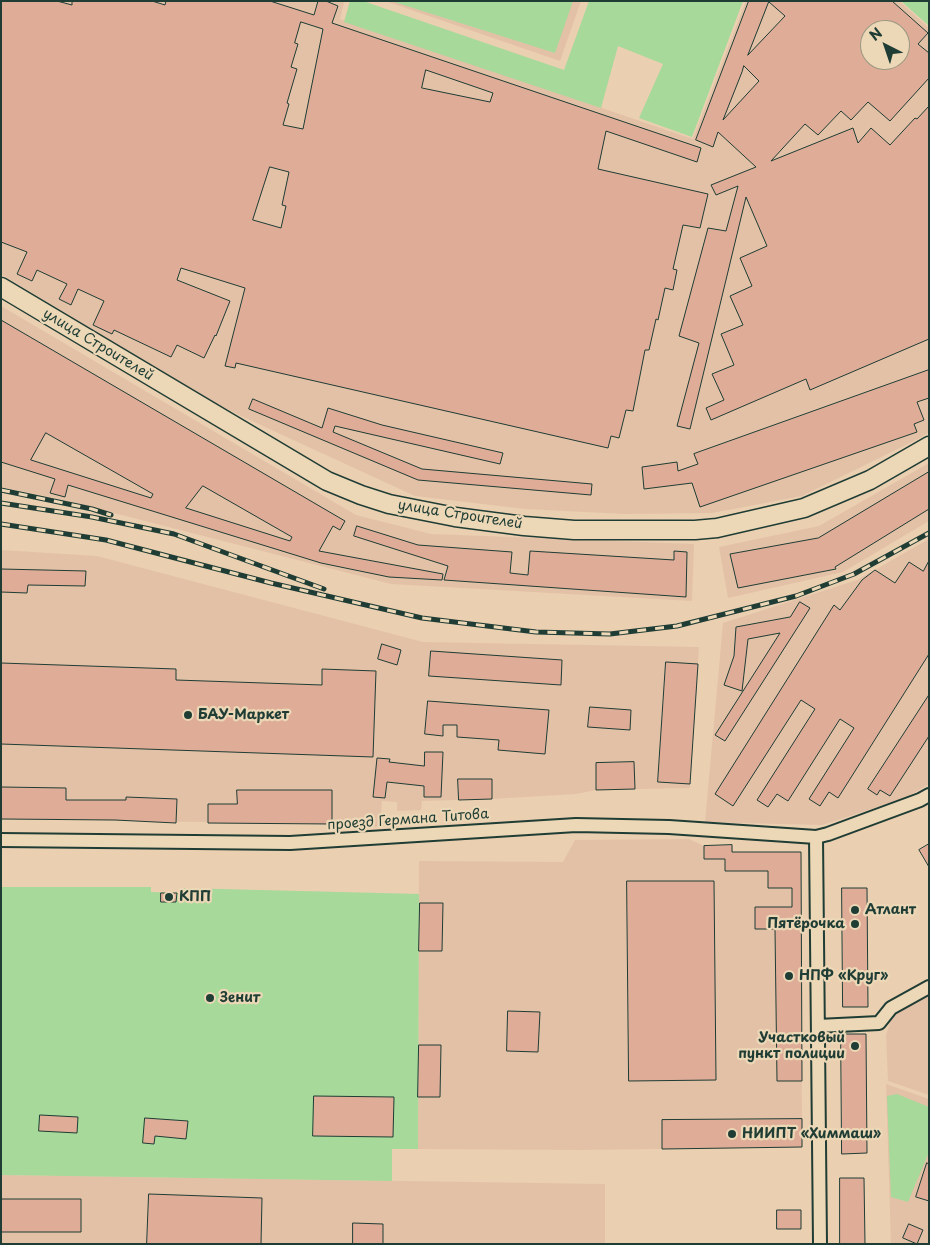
<!DOCTYPE html>
<html>
<head>
<meta charset="utf-8">
<style>
  body { margin:0 }
  #map { position:relative; width:930px; height:1245px; overflow:hidden; background:#ebcfb1; font-family:"Playpen Sans",sans-serif }
  canvas { display:block }
  .frame { position:absolute; inset:0; border:2px solid #1f3d34; pointer-events:none }
  .north { position:absolute; left:860px; top:20px; width:50px; height:50px; box-sizing:border-box; background:#ecd7b6; border:1px solid #9a9982; border-radius:50%; rotate:319deg; font-size:14px; font-weight:700; line-height:20px; text-align:center; color:#1f3d34 }
  .north::after { content:''; display:block; margin:auto; width:18px; height:22px; background:#1f3d34; clip-path:polygon(50% 0,100% 100%,50% 72%,0 100%) }
</style>
</head>
<body>
<div id="map">
<canvas width="930" height="1245"></canvas>
<div class="frame"></div>
<div class="north">N</div>
</div>
<script>
const ctx = document.querySelector('canvas').getContext('2d');
ctx.lineJoin = 'round';
function fillPath(path, color) { ctx.fillStyle = color; ctx.fill(path, 'evenodd'); }
function strokePath(path, color, width, dash) { ctx.strokeStyle = color; ctx.lineWidth = width; ctx.lineCap = dash ? 'butt' : 'round'; ctx.setLineDash(dash || []); ctx.stroke(path); }
function label(font, color, halo, rows, align = 'center') {
  ctx.font = font + ' "Playpen Sans",sans-serif'; ctx.lineWidth = 4.5; ctx.setLineDash([]); ctx.textBaseline = 'middle'; ctx.strokeStyle = halo; ctx.fillStyle = color; for (const [text, x, y, turn = 0] of rows) {
    ctx.save(); ctx.translate(x, y); ctx.rotate((+turn || 0) * Math.PI / 180); ctx.textAlign = isNaN(turn) ? turn : align; if (halo) ctx.strokeText(text, 0, 0); ctx.fillText(text, 0, 0); ctx.restore();
  }
}
const built = new Path2D(`
  M1,1H342L344,3L340,19L693,139L746,1H899L929,28V432L920,438L802,496L712,513L625,514L525,509L415,496L239,415L208,399L1,274ZM870,30H900V60H870Z
  M385,1H581L560,61Z
  M1,306L356,515L431,534L694,544L692,601L391,584L59,499L1,487Z
  M929,463V521L843,572L728,598L719,547L819,526Z
  M929,539V784L905,798L822,825L705,822L723,623L857,580Z
  M1,550L97,556L423,642L699,647L690,788L596,790L576,794L492,799L422,801L421,810L397,811V802L382,801L380,827L332,824L1,819Z
  M689,839L704,846L732,845L733,852H801L802,1147L581,1150L418,1149L419,861L563,862L575,840Z
  M929,996V1095L888,1081L886,1035L893,1014Z
  M886,1084L929,1099V1244H891Z
  M1,1175L605,1184V1244H1Z`);
const green = new Path2D(`
  M350,1H363L564,70L589,1H743L692,137L639,118L663,64L618,46L601,108L344,22Z
  M391,1H573L555,53Z
  M901,1H929V26Z
  M1,887H151V892L177,893H181V888L419,894L418,1149H392V1181L1,1175Z
  M897,1094L929,1107V1152L908,1202L891,1197L887,1096Z`);
const building = new Path2D(`
  M1,1H57L72,5V1H152L165,5L166,1H270L314,15L318,1H326L338,6L332,23L701,148L697,162L606,131L598,169L708,194L700,228L683,225L673,269L677,270L673,290L665,288L658,320L656,319L649,350H645L633,411L626,410L619,438L611,436L608,448L236,363L235,368L225,366L245,288L181,268L177,280L230,301L216,336L215,335L204,358L177,345L171,357L114,330L112,334L93,325L104,301L78,289L71,305L59,299L67,284L37,270L32,281L17,274L27,252L1,242ZM301,22L323,29L303,129L283,125L289,104L287,103L297,69L291,67L298,44L295,43ZM426,70L493,93L490,102L422,88ZM270,167L289,172L282,205L286,206L281,228L253,220Z
  M749,1H892L928,33L918,44L929,53V78L890,121L868,102L851,120L841,111L818,135L805,124L771,161L853,128L858,143L871,128L890,145L915,118L917,119L929,106V339L810,390L806,379L711,420L706,408L724,400L712,374L734,365L721,334L743,325L730,296L752,286L740,258L767,246L746,197L690,429L677,426L699,343L679,336L708,228L726,231L738,186L716,195L711,185L756,167L718,132L713,147L696,140ZM769,2L785,16L748,55ZM870,30H900V60H870ZM744,66L759,81L723,120L742,72Z
  M1,320L345,521L340,530L333,526L319,551L443,574L442,580L389,577L321,563L68,485L65,497L50,493L55,479L1,462ZM46,433L153,494L151,498L31,460ZM203,486L292,537L290,541L186,508Z
  M929,370V398L917,402L924,420L914,424L917,432L700,507L692,483L644,489L642,467L677,462L678,471L698,464L694,454Z
  M253,399L322,428L328,408L382,425L503,453L500,464L335,426L333,432L422,469L592,484L591,495L418,480L249,409Z
  M929,472V509L835,567L836,569L738,588L730,554L818,538Z
  M357,526L418,545L512,552L510,573L528,575L530,551L674,560V551L687,552L686,597L444,580L448,566L354,536Z
  M929,561V654L838,798L829,792L820,806L809,799L854,728L840,719L788,801L777,794L768,807L757,800L815,709L801,700L733,806L715,794L834,605L840,610L862,580L875,570L895,583L909,562L923,571Z
  M1,569L86,571L85,586L28,585L27,593L1,592Z
  M800,602L810,608L725,741L715,735L780,633L748,639L742,691L724,685L734,656L736,627L790,617Z
  M382,644L401,650L397,665L378,659Z
  M431,651L562,660L561,685L429,676Z
  M666,662L698,664L690,784L658,782Z
  M1,663L176,669V680L322,685V669L376,671L373,757L1,744Z
  M929,695V736L890,796L880,790L877,795L868,789Z
  M428,701L549,710L545,754L498,750L499,740L457,737V725H443V736L425,734Z
  M590,707L631,710L630,730L588,727Z
  M425,752H443L441,797H424V786L387,782L385,798L373,797L377,758L390,759L389,762L424,766Z
  M634,762L635,789L596,790V763Z
  M458,779H492V799L459,800Z
  M1,787L66,788V800H126V797L177,799L176,823L115,820L1,819Z
  M237,790H332V824L208,823V804H237Z
  M929,844V867L919,850Z
  M732,845V852H801L802,1081H777L775,929H755V907H792V888H768V871H725V859H704V846Z
  M627,881H714L716,1080L629,1081Z
  M842,888H867L868,1007H843Z
  M161,893H177L176,902H161Z
  M420,903H443L442,951H419Z
  M508,1011L540,1012L538,1052L507,1051Z
  M841,1034H866L867,1153L842,1154Z
  M419,1045H441L440,1097H418Z
  M314,1096L394,1097L393,1137L313,1136Z
  M40,1115L78,1117L77,1133L39,1131Z
  M145,1118L188,1121L186,1139L155,1136L154,1144L143,1143Z
  M802,1119V1147L662,1149V1120Z
  M927,1163L929,1164V1201L916,1197Z
  M840,1178H864L865,1244H840Z
  M149,1194L262,1198L261,1244H147Z
  M1,1199H81V1232H1Z
  M777,1210H801V1229H777Z
  M353,1223L383,1224V1244H353Z
  M909,1224L923,1230L917,1244L903,1238Z`);
const minor = new Path2D(`
  M816,837L820,1244
  M1,840L290,843L576,825L669,827L816,837L828,834L920,800L929,795
  M818,1026L879,1023L891,1008L929,987`);
const secondary = new Path2D(`
  M1,287L327,481L361,495L389,504L455,517L524,526L574,530H695L717,528L804,508L870,480L929,446`);
const rail = new Path2D(`
  M1,490L92,509L111,515
  M1,503L92,517L174,534L324,589
  M1,524L106,540L271,583L422,618L536,632L610,634L677,626L796,596L854,574L929,533`);
const markers = [
  [188,715,5,"#1f3d34"],
  [169,897,5,"#1f3d34"],
  [855,910,5,"#1f3d34"],
  [855,924,5,"#1f3d34"],
  [789,976,5,"#1f3d34"],
  [210,998,5,"#1f3d34"],
  [855,1046,5,"#1f3d34"],
  [732,1134,5,"#1f3d34"]
];
const streetNames = [
  ["улица Строителей",98,345,31],
  ["улица Строителей",460,515,9],
  ["проезд Германа Титова",408,820,-4]
];
const poiNames = [
  ["БАУ-Маркет",198,715],
  ["КПП",179,897],
  ["Атлант",865,910],
  ["Пятёрочка",845,924,"right"],
  ["НПФ «Круг»",799,976],
  ["Зенит",220,998],
  ["Участковый",845,1038,"right"],
  ["пункт полиции",845,1054,"right"],
  ["НИИПТ «Химмаш»",742,1134]
];
fillPath(built, '#e3c1a7');
fillPath(green, '#a6d99a');
fillPath(building, '#deac97');
strokePath(building, '#1f3d34', 1);
strokePath(minor, '#1f3d34', 16);
strokePath(secondary, '#1f3d34', 21);
strokePath(minor, '#ecd7b6', 12);
strokePath(secondary, '#ecd7b6', 18);
strokePath(rail, '#1f3d34', 5);
strokePath(rail, '#ecd7b6', 3, [9]);
for (const [x, y, r, color] of markers) { const dot = new Path2D(); dot.arc(x, y, r, 0, 2 * Math.PI); ctx.fillStyle = color; ctx.fill(dot); strokePath(dot, '#ecd7b6', 2); }
label('14px', '#1f3d34', '#ecd7b6', streetNames);
label('bold 14px', '#1f3d34', '#ecd7b6', poiNames, 'left');
</script>
</body>
</html>
